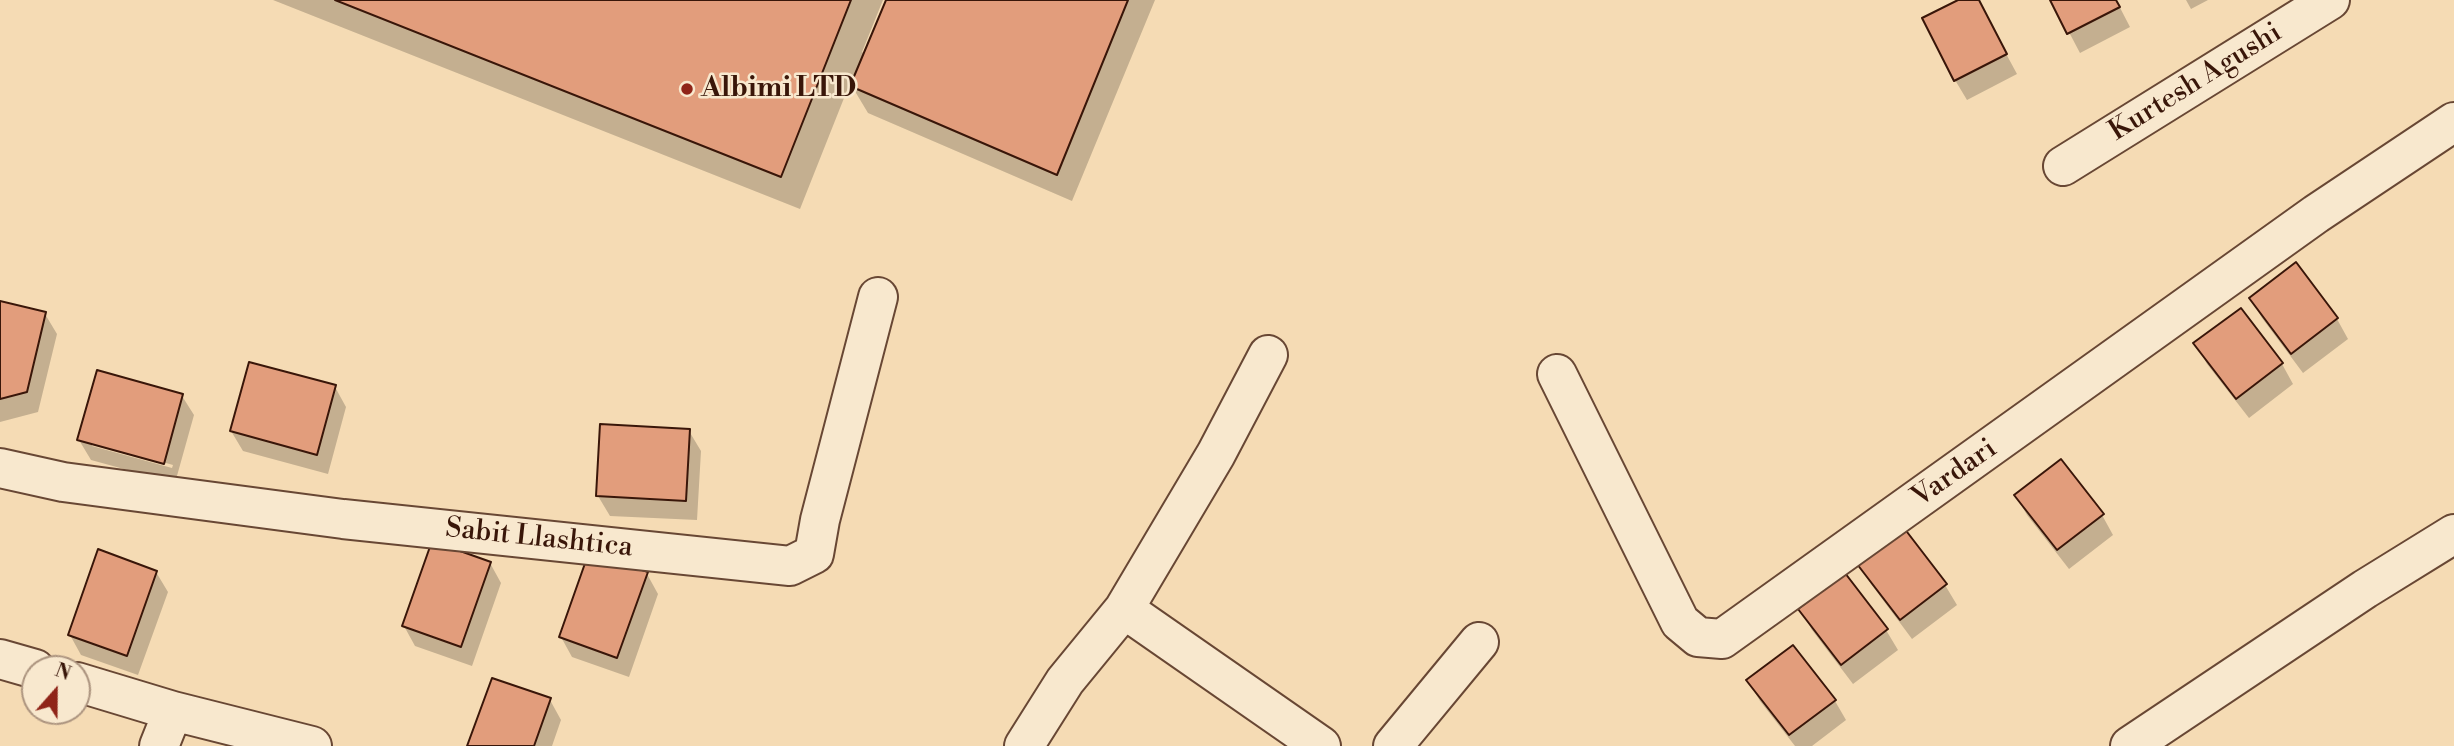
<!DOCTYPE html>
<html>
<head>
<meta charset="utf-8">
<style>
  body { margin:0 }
  #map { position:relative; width:2454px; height:746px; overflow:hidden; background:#f5dbb4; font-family:"Libre Bodoni",serif }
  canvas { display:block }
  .north { position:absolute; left:21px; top:655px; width:70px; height:70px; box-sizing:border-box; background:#f8e8ce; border:2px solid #ac947f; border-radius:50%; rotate:21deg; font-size:19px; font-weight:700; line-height:28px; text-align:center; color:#391609 }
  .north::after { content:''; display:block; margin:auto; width:24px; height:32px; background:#8f2418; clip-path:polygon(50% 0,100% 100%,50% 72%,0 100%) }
</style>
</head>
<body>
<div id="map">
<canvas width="2454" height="746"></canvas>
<div class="north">N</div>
</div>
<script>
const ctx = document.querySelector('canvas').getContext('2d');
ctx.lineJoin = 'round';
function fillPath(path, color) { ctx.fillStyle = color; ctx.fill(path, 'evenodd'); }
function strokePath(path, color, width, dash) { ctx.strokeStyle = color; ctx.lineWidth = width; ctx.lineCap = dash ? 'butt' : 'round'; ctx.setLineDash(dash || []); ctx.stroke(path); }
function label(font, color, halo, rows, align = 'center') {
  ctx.font = font + ' "Libre Bodoni",serif'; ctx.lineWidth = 5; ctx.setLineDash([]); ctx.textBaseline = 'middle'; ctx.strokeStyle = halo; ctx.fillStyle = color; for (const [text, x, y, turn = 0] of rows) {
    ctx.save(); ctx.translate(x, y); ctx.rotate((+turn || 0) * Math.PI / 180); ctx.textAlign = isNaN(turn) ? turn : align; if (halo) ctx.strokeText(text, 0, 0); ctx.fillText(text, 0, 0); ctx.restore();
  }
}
const shadow = new Path2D(`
  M273,0H883L862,52L865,54L888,0H1155L1072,201L868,113L850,83L800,209Z
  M1962,0H1977L2017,74L1967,100L1955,80Z
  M2052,0H2116L2130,27L2080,53Z
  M2186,0H2208L2191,9Z
  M2295,265L2337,319L2348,339L2303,373L2262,318L2251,299Z
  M0,303L45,314L57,334L38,412L0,422Z
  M2240,310L2282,364L2293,384L2249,418L2207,364L2196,344Z
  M335,387L346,407L328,474L243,451L231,431Z
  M182,396L194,415L175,483L91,460L79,440ZM92,442L173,465L172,468L92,446Z
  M689,431L701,451L697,520L610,516L598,496Z
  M2016,496L2102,515L2113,535L2069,569L2027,515Z
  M490,563L501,583L472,666L415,646L404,626Z
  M1859,565L1945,585L1957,605L1912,639L1871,584Z
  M156,572L168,592L138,675L81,655L70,635Z
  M647,574L658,594L629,677L572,657L561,637Z
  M1801,610L1886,630L1898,650L1853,684L1812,630Z
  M1748,681L1835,701L1846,720L1812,746H1795L1760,701Z
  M550,700L561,720L552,746H469Z`);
const building = new Path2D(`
  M335,0H851L781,177Z
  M886,0H1128L1057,175L850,86Z
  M1958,0H1979L2007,54L1954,81L1922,18Z
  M2050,0H2116L2120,7L2067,34Z
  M2296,262L2338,318L2291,354L2249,298Z
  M0,301L46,312L27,392L0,399Z
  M2241,308L2283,363L2236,399L2193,343Z
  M249,362L336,385L317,455L230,431Z
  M97,370L183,394L164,464L77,440Z
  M600,424L690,429L686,501L596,496Z
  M2061,459L2104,514L2057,550L2014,495Z
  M1904,528L1947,584L1900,620L1857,564Z
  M432,541L491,562L461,647L402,626Z
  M98,549L157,571L127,656L68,635Z
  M589,552L648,572L617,658L559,637Z
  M1845,573L1888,629L1841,665L1798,609Z
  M1793,645L1836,700L1789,735L1746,680Z
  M492,678L551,698L534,746H467Z`);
const minor = new Path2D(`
  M2063,166L2330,0
  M1557,374L1680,622L1698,637L1722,639L2316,214L2454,122
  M0,468L63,482L343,519L790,566L814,554L820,520L878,297
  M1124,609L1321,746
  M0,659L35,669
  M77,682L173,711L312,746
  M159,746L173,711
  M1024,746L1065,681L1124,609L1216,454L1268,355
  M1393,746L1479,642
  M2130,746L2365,589L2454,534`);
const markers = [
  [687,89,7,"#8f2418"]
];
const streetNames = [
  ["Kurtesh Agushi",2196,83,-32],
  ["Vardari",1955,474,-35],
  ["Sabit Llashtica",539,539,6]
];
const poiNames = [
  ["Albimi LTD",701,89]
];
fillPath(shadow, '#0003');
fillPath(building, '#e29d7c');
strokePath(building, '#391609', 2);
strokePath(minor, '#684734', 42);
strokePath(minor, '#f8e8ce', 38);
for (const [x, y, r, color] of markers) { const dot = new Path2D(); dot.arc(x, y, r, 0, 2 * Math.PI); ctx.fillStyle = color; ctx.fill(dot); strokePath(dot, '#f8e8ce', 2.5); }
label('28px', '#391609', '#f8e8ce', streetNames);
label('bold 28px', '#391609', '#f8e8ce', poiNames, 'left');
</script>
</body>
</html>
